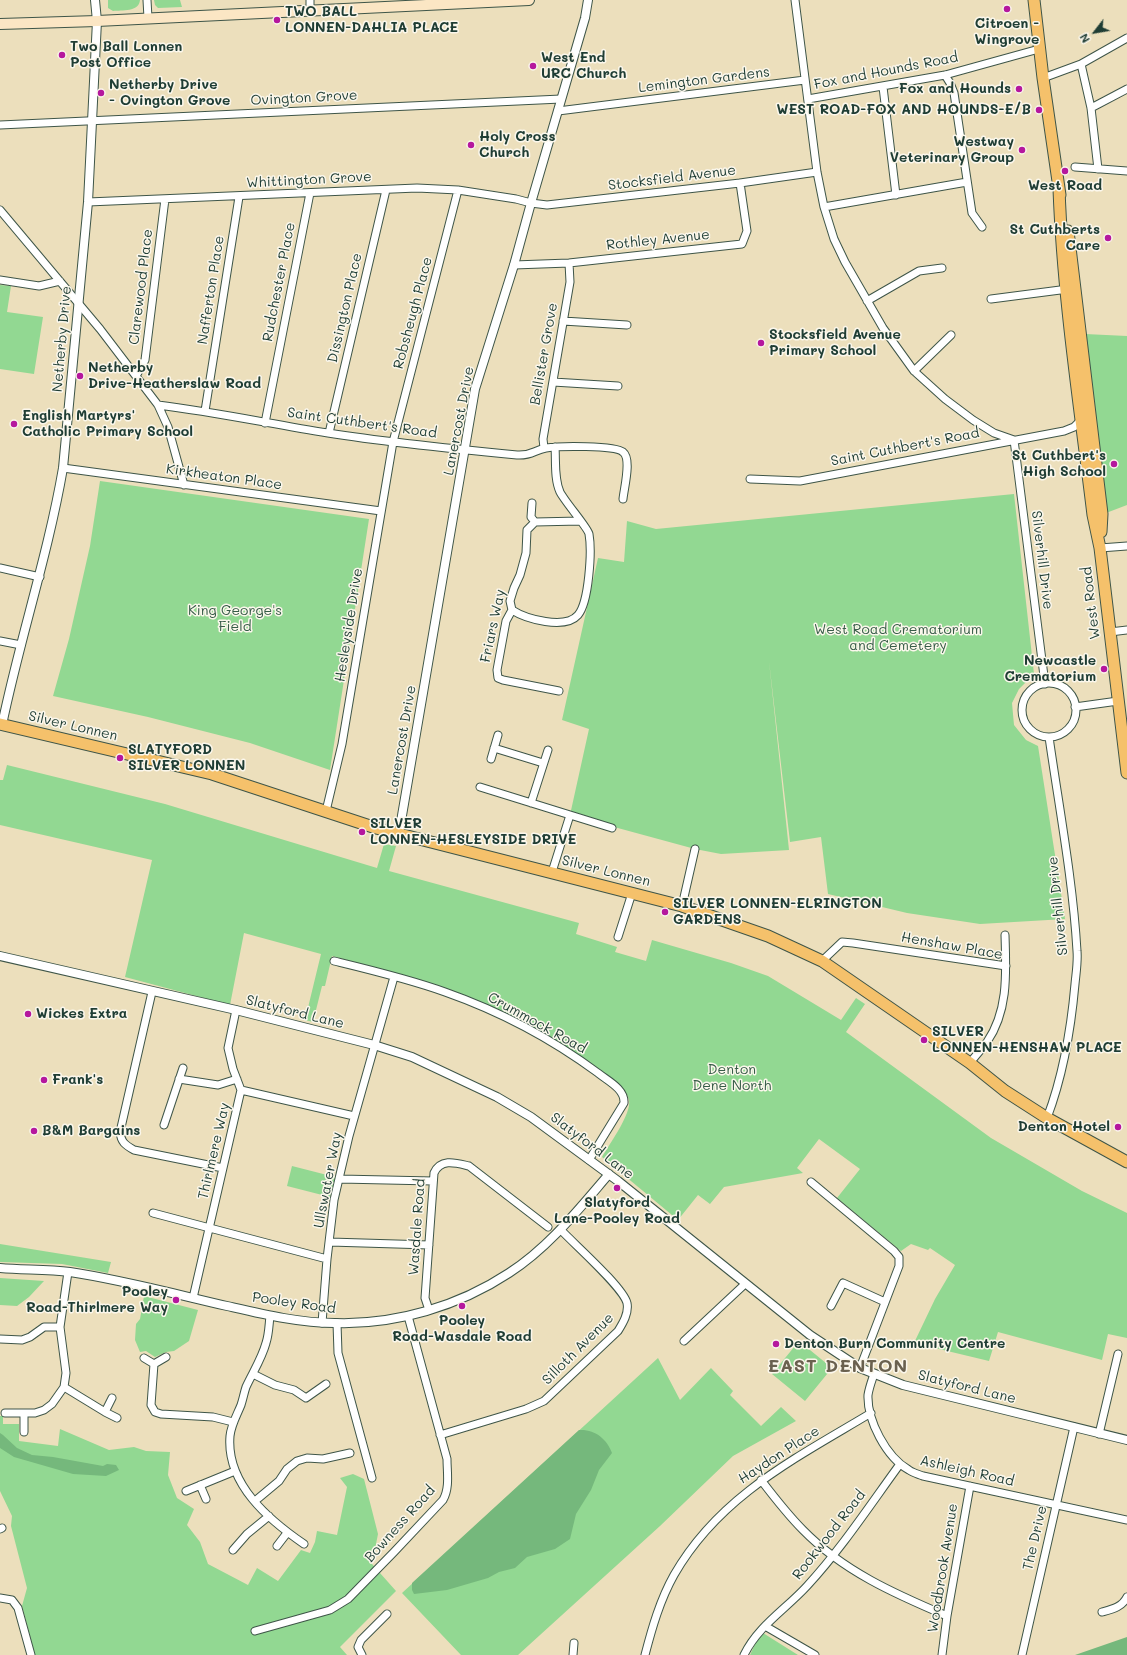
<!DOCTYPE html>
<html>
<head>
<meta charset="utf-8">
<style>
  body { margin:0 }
  #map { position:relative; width:1127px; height:1655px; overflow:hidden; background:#ecdfbc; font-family:Mali,sans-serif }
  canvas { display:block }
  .north { position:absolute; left:1075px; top:12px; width:40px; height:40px; -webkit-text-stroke:3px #fbf7ec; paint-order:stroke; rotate:239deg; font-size:11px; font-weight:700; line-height:16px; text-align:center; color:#1f3d34 }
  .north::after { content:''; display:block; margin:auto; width:14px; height:18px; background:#1f3d34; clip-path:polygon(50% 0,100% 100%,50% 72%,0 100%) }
</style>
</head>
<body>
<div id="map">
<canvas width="1127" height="1655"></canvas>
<div class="north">N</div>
</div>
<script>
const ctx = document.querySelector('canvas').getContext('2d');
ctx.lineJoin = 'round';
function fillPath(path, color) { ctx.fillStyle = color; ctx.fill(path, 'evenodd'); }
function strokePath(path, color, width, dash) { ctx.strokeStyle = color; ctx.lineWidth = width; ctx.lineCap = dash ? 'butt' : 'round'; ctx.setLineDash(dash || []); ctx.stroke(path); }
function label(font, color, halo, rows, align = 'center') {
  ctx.font = font + ' Mali,sans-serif'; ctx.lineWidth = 3; ctx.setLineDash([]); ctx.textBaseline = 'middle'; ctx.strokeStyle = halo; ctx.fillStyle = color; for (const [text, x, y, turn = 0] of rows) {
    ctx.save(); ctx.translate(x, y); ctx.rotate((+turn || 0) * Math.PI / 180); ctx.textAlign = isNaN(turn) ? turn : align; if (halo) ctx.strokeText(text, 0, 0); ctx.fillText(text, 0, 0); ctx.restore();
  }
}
const green = new Path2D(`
  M108,0H140C139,12 122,10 113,11L108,8Z
  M154,0H180L182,7L158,8L155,5Z
  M0,285L11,286L7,312L43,317L34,374L0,369Z
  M1085,334L1127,336V505L1106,513Z
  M100,481L369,519L330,770L250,743L148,717L53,696L69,639L90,546Z
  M1014,494L1034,674L1019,689L1012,703L1014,725L1026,740L1038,746L1065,919L980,924L907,913L828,894L821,837L790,842L769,661L789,850L721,854L695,849L570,815L589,729L562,720L598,558L624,562L627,521L656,529Z
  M7,765L165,804L377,868L384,844L396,846L389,871L579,923L576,934L617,947L615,952L646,961L652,940L731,963L768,976L841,1020L856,998L865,1004L846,1032L991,1138L1082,1191L1127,1213V1338L1108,1334L1102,1360L998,1332L989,1361L914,1343L935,1299L955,1265L930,1248L928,1250L911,1244L901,1251L837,1198L860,1169L819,1139L797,1168L803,1173L724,1187L710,1204L698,1195L678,1220L602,1157C609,1145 632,1113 629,1100C626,1087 610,1078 600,1071C520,1010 428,981 332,956L325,986H322L313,1022L305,1020L321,954L244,933L230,1005L125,977L152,860L0,825V780H3Z
  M292,1166L335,1177L330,1197L287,1186Z
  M0,1244L111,1262L108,1273L62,1264L0,1262Z
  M0,1278L44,1281L29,1297L17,1306L0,1305Z
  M144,1296L198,1310L189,1341L174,1351L166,1352L155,1357L146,1351L140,1352L135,1340L136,1324L140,1319Z
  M799,1341L832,1368L805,1401L772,1374Z
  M658,1358L680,1400L711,1368L733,1391L730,1395L761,1426L781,1407L796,1421L733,1456L660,1526L518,1655H461L402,1593Z
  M0,1416H3V1424H19V1441L58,1446L60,1429L109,1450L134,1447L146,1451L170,1452L168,1475L177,1498L194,1509L187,1525L200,1542L208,1564L248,1585L257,1568L278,1581L301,1550L310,1553L315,1542L317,1531L337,1535L347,1487L340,1478L353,1474L364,1479L378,1534L372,1564L396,1591L340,1647L347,1655H35L22,1606L27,1588L11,1526L12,1516L0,1491Z
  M763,1633L798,1655H750L757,1640Z`);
const forest = new Path2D(`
  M579,1430C595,1429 607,1439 612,1453L599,1470L591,1490L576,1514L570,1539L555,1549L527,1557L515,1568L499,1572L488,1578L447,1590L414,1594L412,1590V1583Z
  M0,1433L3,1435L17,1448L32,1455L53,1457L103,1466L107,1464L116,1465L119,1470L106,1476L73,1474L14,1457L0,1448Z
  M1127,1637V1655H1075Z`);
const minor = new Path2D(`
  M147,0L148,18
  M310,0V11
  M795,0L817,172L824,207L834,239L845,262L883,328L914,371L945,399L973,420L994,433L1014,440L1045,684
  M1081,64L1091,108L1098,169
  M945,75L950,83L954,93L972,213L982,227
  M1043,78L1081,64L1127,38
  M883,87L896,195
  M808,99L945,75L1039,49
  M1091,108L1127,89
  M558,111L805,80
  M0,125L561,99
  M1075,167L1127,171
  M88,202L417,188L458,190L516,199L531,203L547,205L740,183L817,172
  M824,207L967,182
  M0,210L100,329L158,405L168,427L184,485
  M514,265L569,263L742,244L747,231L740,183
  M0,280L39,286L60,281
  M991,299L1068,289
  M867,301L919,271L942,268
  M563,321L627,325
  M914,371L951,335
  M136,376L145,360L165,199
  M553,382L618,386
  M158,405C215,412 271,424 328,433C391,443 454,449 517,455C532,456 534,450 546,448C558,446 615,445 623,452C632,459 624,488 623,499
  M205,411L239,197
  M265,423L310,193
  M329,433L386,190
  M544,448L543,439L570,282L569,263
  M63,468L381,511
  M750,479L800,481L1064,431L1074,427L1082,419
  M532,503L531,517L535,522L580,521
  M535,522L527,530L526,553L520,575L514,588L510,601L512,610L506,621L497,670L498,678L503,680L559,691
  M1100,548L1127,546
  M0,568L40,577
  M512,610C526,619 565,630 578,615C589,602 592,551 589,534C588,528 565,502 560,492C554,479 556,461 555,447
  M1110,632L1127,630
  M0,641L21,645
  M1022 710a27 27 0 1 1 54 0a27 27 0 1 1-54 0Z
  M1075,707L1118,701
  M494,748L543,763
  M491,759L498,735
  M480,787L612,828
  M531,803L548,750
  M326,811L342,744L393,442L458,190
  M552,872L570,815
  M682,906L695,849
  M618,937L632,893
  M334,961C371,970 409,979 445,992C499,1011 552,1039 598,1073C608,1081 625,1089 624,1103L589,1160
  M822,961L842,942L853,943L1006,966
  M152,992L120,1132C121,1142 125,1145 134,1150L223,1168
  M970,1063C975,1056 982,1049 987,1042C1009,1010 1006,971 1005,935
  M179,1079L218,1085L237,1079
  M241,1090L354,1116
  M1047,1118C1063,1076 1071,1029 1075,984C1076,973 1078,962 1077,951C1073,881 1059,807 1049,737
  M164,1125L183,1068
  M340,1179L433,1181
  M811,1182L894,1251L899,1257V1266L860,1368
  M153,1213L327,1259
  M330,1242L429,1245
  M193,1298L241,1090L233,1069L228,1048L236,1010
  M831,1306L843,1283L885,1302
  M429,1310L425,1298L434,1173C441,1158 456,1163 469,1166L548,1227
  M270,1316C269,1324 269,1334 266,1343C262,1358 253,1372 246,1387C244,1393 243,1399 241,1405C237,1415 231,1425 230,1436C226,1484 269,1520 304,1544
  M322,1323L327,1259L334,1200L349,1136L394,977
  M337,1323L338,1353L372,1478
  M0,1339L22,1340L30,1337L44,1327H60
  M684,1341L745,1284
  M144,1358L154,1364L166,1357
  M154,1364L151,1405L155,1412L161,1414L213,1417L233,1422
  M253,1374L275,1385L294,1390L306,1398L326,1384
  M874,1374C872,1380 869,1388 868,1395C867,1420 886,1457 909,1470C913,1473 918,1474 923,1476L1127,1520
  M64,1387L105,1412L117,1418
  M105,1412L112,1398
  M5,1413H35L44,1410L52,1404L64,1387L66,1373L60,1327L68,1272
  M24,1432V1413
  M1099,1434L1118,1354
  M440,1435L526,1409L544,1401L618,1331C623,1323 629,1313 627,1303C623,1287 574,1244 561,1230
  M761,1480C774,1497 788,1515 803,1530C843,1571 895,1594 947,1616
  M200,1485L206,1499
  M186,1491L235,1471
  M255,1501L279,1481L287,1469L297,1461L307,1458L323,1459L350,1453
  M0,1529L2,1528
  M277,1546L287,1533
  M233,1550L247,1534L269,1516
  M0,1598L12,1600L18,1608L31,1655
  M1102,1612C1113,1609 1122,1607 1127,1597
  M765,1626L815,1655
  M255,1631L330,1610L348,1599L394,1552L443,1500C450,1488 447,1472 447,1459L408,1316
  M362,1655L358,1647L361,1640L387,1614
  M573,1655L574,1643
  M645,1655C652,1628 660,1600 674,1575C719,1496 796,1458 871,1413
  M744,1655C758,1626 786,1609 807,1586C842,1548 870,1505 900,1464
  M942,1655L947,1616L970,1486
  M1022,1655L1074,1427`);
const tertiary = new Path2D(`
  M2,725C20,638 48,555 63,468L88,202L97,21L95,0
  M399,833L475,389L514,265L531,203L585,18L588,0
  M0,956L236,1010L374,1045L412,1057L497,1097L531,1117L618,1181L810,1335L860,1368L903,1385L1127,1440
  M0,1268C23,1270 47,1269 70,1272C123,1280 175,1294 227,1306C262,1314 299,1323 335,1323C396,1325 459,1306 509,1273C549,1247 578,1210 609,1174`);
const secondary = new Path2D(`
  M0,24L97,21L529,0`);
const primary = new Path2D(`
  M1034,0L1043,78L1060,195
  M1059,189C1063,298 1080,407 1093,515L1100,548L1127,773
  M1068,231L1102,514L1101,532
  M0,724L212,774L376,828L682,906L768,936L822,961L970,1063L1005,1091L1047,1118L1127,1162`);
const markers = [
  [1007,9,4,"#b5179e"],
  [277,20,4,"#b5179e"],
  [62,55,4,"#b5179e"],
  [533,66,4,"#b5179e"],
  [1019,89,4,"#b5179e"],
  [101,93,4,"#b5179e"],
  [1039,110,4,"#b5179e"],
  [471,145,4,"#b5179e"],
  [1022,150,4,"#b5179e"],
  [1065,171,4,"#b5179e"],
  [1108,238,4,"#b5179e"],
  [761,343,4,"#b5179e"],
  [80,376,4,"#b5179e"],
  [14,424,4,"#b5179e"],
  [1114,464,4,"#b5179e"],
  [1104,669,4,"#b5179e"],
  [120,758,4,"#b5179e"],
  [362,832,4,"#b5179e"],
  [665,912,4,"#b5179e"],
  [28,1014,4,"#b5179e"],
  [924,1040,4,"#b5179e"],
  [44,1080,4,"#b5179e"],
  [1118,1127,4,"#b5179e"],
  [34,1131,4,"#b5179e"],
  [617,1188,4,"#b5179e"],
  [176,1300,4,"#b5179e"],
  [462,1306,4,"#b5179e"],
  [776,1344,4,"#b5179e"]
];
const poiNames = [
  ["TWO BALL",285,12],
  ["LONNEN-DAHLIA PLACE",285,28],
  ["Citroen -",1007,24,"center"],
  ["Wingrove",1007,40,"center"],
  ["Two Ball Lonnen",70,47],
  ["Post Office",70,63],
  ["West End",541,58],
  ["URC Church",541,74],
  ["Netherby Drive",109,85],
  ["- Ovington Grove",109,101],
  ["Fox and Hounds",1011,89,"right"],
  ["WEST ROAD-FOX AND HOUNDS-E/B",1031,110,"right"],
  ["Holy Cross",479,137],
  ["Church",479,153],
  ["Westway",1014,142,"right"],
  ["Veterinary Group",1014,158,"right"],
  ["West Road",1065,186,"center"],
  ["St Cuthberts",1100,230,"right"],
  ["Care",1100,246,"right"],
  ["Stocksfield Avenue",769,335],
  ["Primary School",769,351],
  ["Netherby",88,368],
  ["Drive-Heatherslaw Road",88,384],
  ["English Martyrs'",22,416],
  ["Catholic Primary School",22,432],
  ["St Cuthbert's",1106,456,"right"],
  ["High School",1106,472,"right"],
  ["Newcastle",1096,661,"right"],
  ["Crematorium",1096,677,"right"],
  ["SLATYFORD",128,750],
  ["SILVER LONNEN",128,766],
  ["SILVER",370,824],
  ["LONNEN-HESLEYSIDE DRIVE",370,840],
  ["SILVER LONNEN-ELRINGTON",673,904],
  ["GARDENS",673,920],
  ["Wickes Extra",36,1014],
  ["SILVER",932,1032],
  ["LONNEN-HENSHAW PLACE",932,1048],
  ["Frank's",52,1080],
  ["Denton Hotel",1110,1127,"right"],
  ["B&M Bargains",42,1131],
  ["Slatyford",617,1203,"center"],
  ["Lane-Pooley Road",617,1219,"center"],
  ["Pooley",168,1292,"right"],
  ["Road-Thirlmere Way",168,1308,"right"],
  ["Pooley",462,1321,"center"],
  ["Road-Wasdale Road",462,1337,"center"],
  ["Denton Burn Community Centre",784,1344]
];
const streetNames = [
  ["Fox and Hounds Road",886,71,-11],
  ["Lemington Gardens",704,80,-7],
  ["Ovington Grove",304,98,-3],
  ["Stocksfield Avenue",672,178,-7],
  ["Whittington Grove",309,180,-3],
  ["Rothley Avenue",658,240,-6],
  ["Rudchester Place",279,282,-79],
  ["Clarewood Place",141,287,-83],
  ["Nafferton Place",211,290,-81],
  ["Dissington Place",345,308,-77],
  ["Robsheugh Place",413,313,-75],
  ["Netherby Drive",62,339,-85],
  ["Bellister Grove",544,354,-80],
  ["Lanercost Drive",459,421,-79],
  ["Saint Cuthbert's Road",362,423,8],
  ["Saint Cuthbert's Road",905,447,-11],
  ["Kirkheaton Place",224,477,8],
  ["Silverhill Drive",1042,560,83],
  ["West Road",1091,603,-97],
  ["Hesleyside Drive",349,625,-81],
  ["Friars Way",493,626,-78],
  ["Silver Lonnen",73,726,13],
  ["Lanercost Drive",402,740,-80],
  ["Silver Lonnen",606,871,14],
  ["Silverhill Drive",1058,906,-96],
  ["Henshaw Place",952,946,10],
  ["Slatyford Lane",295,1012,14],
  ["Crummock Road",537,1023,29],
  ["Slatyford Lane",592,1146,37],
  ["Thirlmere Way",214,1151,-77],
  ["Ullswater Way",328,1180,-79],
  ["Wasdale Road",417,1227,-86],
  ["Pooley Road",294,1303,8],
  ["Silloth Avenue",578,1349,-45],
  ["Slatyford Lane",967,1387,14],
  ["Haydon Place",779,1455,-33],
  ["Ashleigh Road",967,1471,13],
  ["Bowness Road",400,1524,-48],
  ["Rookwood Road",829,1535,-52],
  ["The Drive",1035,1538,-77],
  ["Woodbrook Avenue",943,1568,-81]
];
const parkNames = [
  ["King George's",235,611],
  ["Field",235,627],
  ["West Road Crematorium",898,630],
  ["and Cemetery",898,646],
  ["Denton",732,1070],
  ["Dene North",732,1086]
];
const districtNames = [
  ["EAST DENTON",838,1366]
];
fillPath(green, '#92d892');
fillPath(forest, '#75b87c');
strokePath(minor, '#3e5548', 9);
strokePath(tertiary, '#3e5548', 10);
strokePath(secondary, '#3e5548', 12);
strokePath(primary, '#3e5548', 13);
strokePath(minor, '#fff', 7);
strokePath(tertiary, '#fff', 8);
strokePath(secondary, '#fbe6c4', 10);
strokePath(primary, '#f5c16b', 11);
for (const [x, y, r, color] of markers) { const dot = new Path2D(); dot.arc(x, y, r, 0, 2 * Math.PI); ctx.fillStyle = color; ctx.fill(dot); strokePath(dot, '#fbf7ec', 1.5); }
label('bold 14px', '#1f3d34', '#fbf7ec', poiNames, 'left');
label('14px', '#1f3d34', '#fbf7ec', streetNames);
label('14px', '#365c47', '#fbf7ec', parkNames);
ctx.letterSpacing = '1px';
label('bold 18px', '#6a614f', '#fbf7ec', districtNames);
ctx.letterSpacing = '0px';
</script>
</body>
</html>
